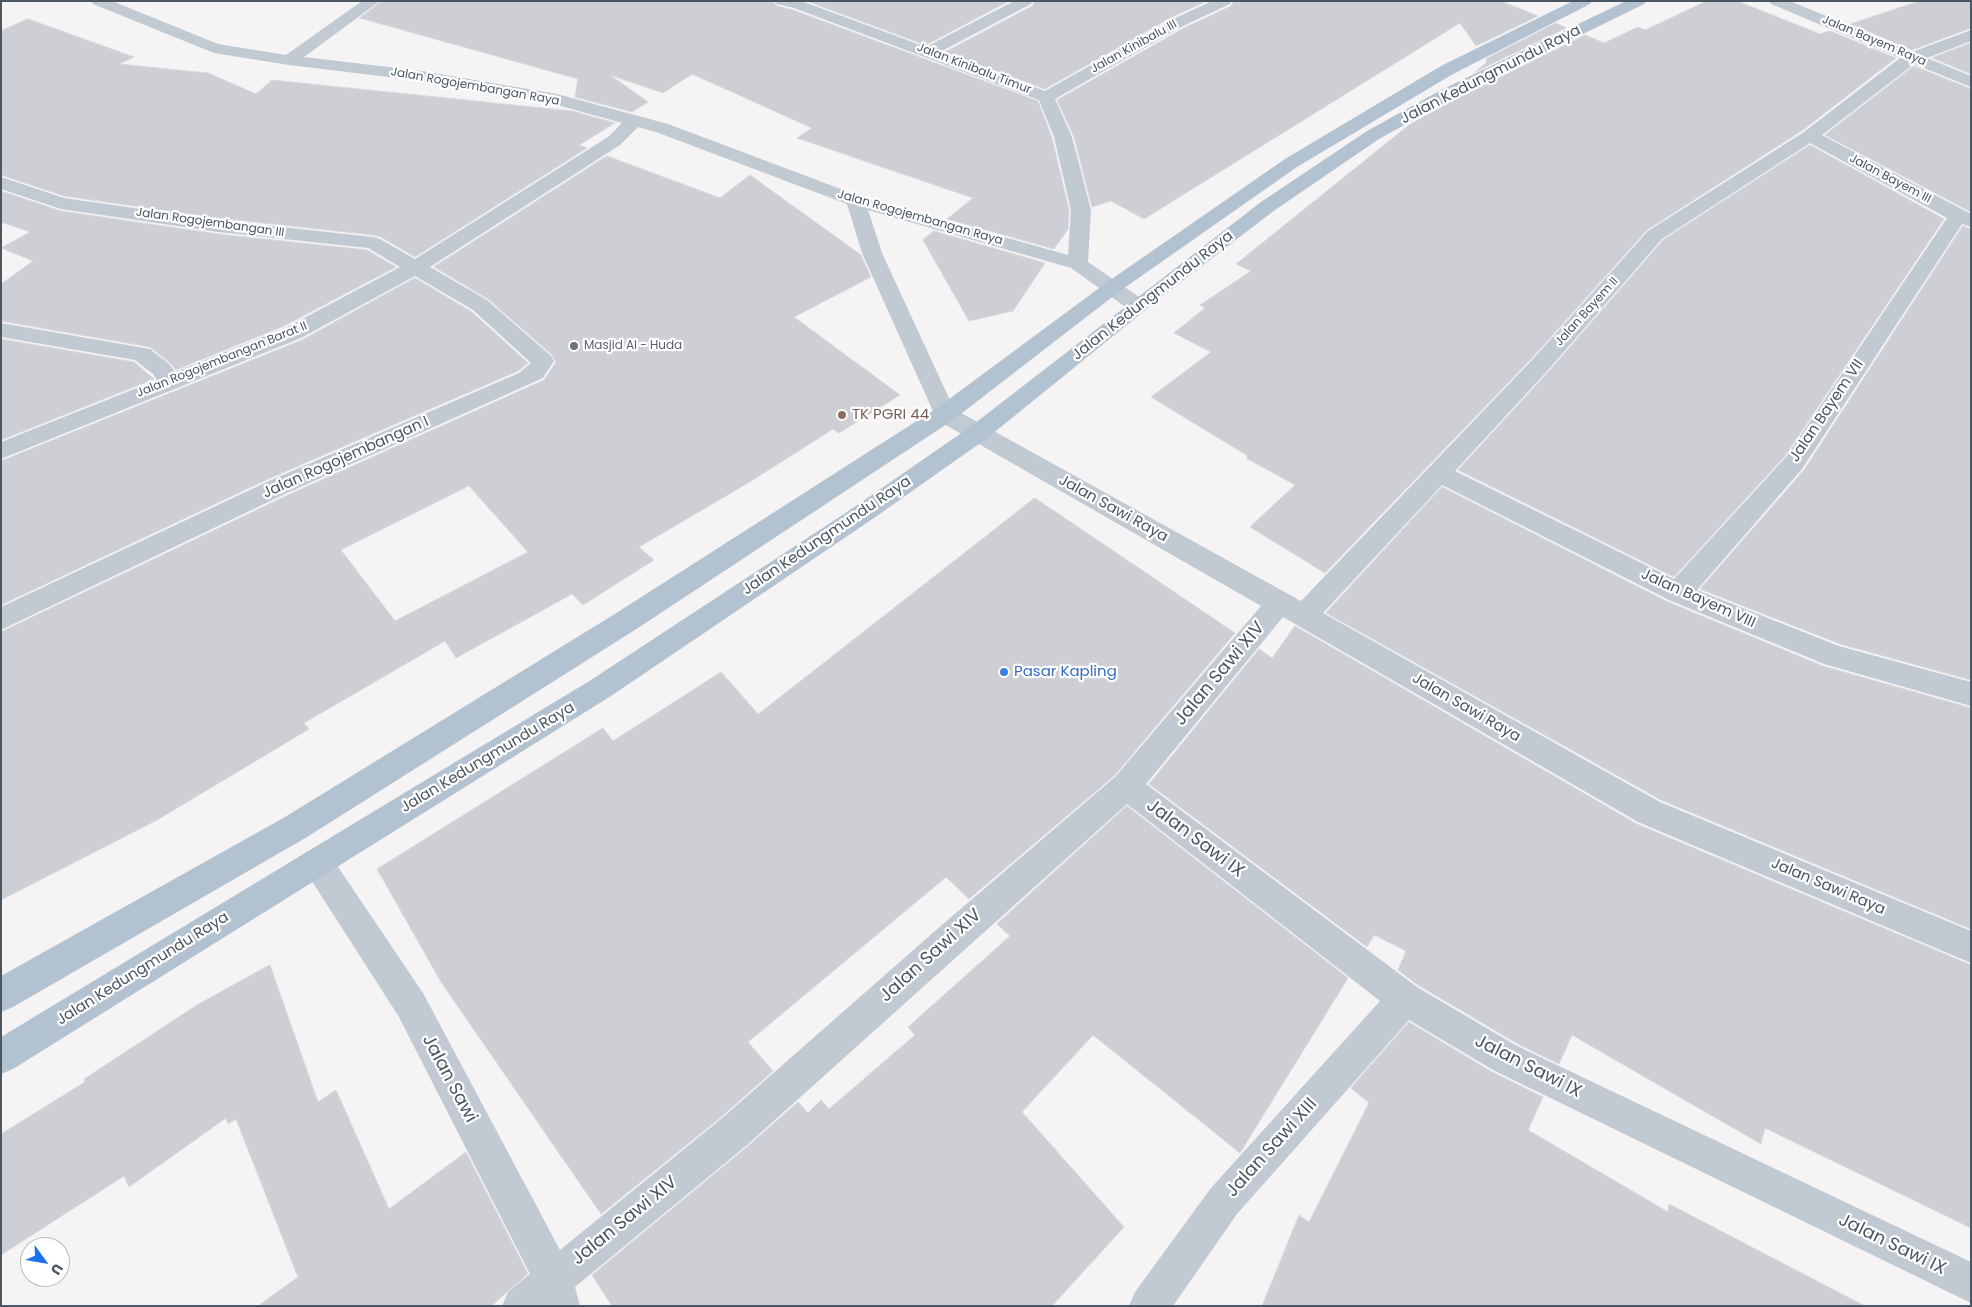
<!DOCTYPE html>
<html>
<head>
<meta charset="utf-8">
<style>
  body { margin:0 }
  #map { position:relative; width:1972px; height:1307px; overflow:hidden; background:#f5f3f3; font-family:Poppins,sans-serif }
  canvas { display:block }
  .frame { position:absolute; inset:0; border:2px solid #4a5661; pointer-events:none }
  .north { position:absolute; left:20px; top:1237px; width:50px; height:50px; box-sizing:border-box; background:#fff; border:1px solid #b7bbc0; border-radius:50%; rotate:122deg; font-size:14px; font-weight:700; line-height:20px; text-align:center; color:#4a5661 }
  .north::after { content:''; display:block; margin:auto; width:18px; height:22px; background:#1a73e8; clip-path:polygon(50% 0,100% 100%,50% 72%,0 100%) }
</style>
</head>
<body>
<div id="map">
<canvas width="1972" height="1307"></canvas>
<div class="frame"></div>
<div class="north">U</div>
</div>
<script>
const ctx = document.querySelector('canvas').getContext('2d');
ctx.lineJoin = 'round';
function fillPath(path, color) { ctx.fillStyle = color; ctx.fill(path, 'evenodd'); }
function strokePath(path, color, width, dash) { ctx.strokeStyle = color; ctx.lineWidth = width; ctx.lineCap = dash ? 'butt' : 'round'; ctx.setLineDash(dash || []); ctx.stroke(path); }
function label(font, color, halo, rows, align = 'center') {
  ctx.font = font + ' Poppins,sans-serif'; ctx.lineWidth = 4.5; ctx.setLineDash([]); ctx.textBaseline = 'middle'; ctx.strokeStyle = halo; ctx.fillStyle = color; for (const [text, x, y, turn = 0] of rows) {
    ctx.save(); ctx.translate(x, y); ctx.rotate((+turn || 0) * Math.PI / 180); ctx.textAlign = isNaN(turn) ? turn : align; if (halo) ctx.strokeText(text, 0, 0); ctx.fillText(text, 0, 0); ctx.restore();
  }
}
const building = new Path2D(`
  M382,1H773L777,6L793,10L1038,101L1052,138L1069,210L1068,229L1054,249L947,219L973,198L797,138L812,128L692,74L663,93L610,75L648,102L632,112L575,97L578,79L360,18Z
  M807,1H1009L926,45Z
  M1035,1H1207L1170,18L1045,89L945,52L1032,6Z
  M1234,1H1501L1538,16L1476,46L1460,23L1144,219L1111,201L1092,207L1074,137L1057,100L1184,28L1231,6Z
  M1707,1H1737L1820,34L1830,31L1896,58L1803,130L1647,230L1532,358L1325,573L1250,527L1295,485L1246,458L1248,456L1151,397L1211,352L1174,333L1205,308L1200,305L1251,271L1236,264L1409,125L1454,100L1585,35L1604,43L1638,27L1645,30Z
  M1920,1H1971V28L1912,50L1851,24Z
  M28,19L134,57L119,64L208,73L256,94L272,80L572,111L615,123L579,145L587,148L415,257L381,237L373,235L218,218L64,196L1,175V31Z
  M1556,23L1566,28L1475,72L1487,62L1486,59Z
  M1971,43V74L1932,58Z
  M1914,66L1971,89V212L1825,135Z
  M1810,145L1944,219L1785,456L1674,577L1458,470L1550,370L1663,240Z
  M607,156L720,198L750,175L861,255L871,277L794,317L900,395L839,433L833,429L748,483L639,547L654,560L583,605L572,594L456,658L445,641L304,723L309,729L157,820L1,900V632L288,495L544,380L556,362L552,355L488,299L434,267ZM469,486L528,552L395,621L341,550Z
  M1,191L61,211L218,234L367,250L396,267L284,326L176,370L170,363L150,347L1,321V284L33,261L1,248L30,232L1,222Z
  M1963,226L1971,229V680L1840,644L1700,589L1804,470Z
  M934,231L1045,263L1013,311L969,321L923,240Z
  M415,278L472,312L528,363L518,371L268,479L1,605V461L302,340Z
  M1,339L134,362L154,379L1,440Z
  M1442,487L1668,602L1823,666L1971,708V929L1661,800L1326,613Z
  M1035,498L1235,633L1114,776L969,899L946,877L748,1042L773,1071L720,1118L601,1214L441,982L377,869L603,728L613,741L721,672L758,714Z
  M1295,626L1637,824L1971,965V1228L1765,1128L1761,1144L1572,1035L1559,1064L1518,1044L1418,985L1398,970L1406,951L1374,935L1367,947L1149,784L1259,649L1272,658Z
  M1127,806L1348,978L1240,1153L1093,1035L1022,1112L1124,1227L1052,1306H612L592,1275L748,1146L798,1102L808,1113L821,1100L829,1109L915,1035L908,1027L1010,936L997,924Z
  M270,965L318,1102L336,1090L389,1209L466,1152L528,1274L491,1306H258L298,1277L236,1119L228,1124L226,1118L129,1187L124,1176L1,1255V1134L85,1082L84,1079L197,1005Z
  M1409,1022L1492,1072L1543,1097L1528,1130L1668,1212L1669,1204L1865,1306H1262L1299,1215L1309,1222L1369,1103L1351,1088Z`);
const minor = new Path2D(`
  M91,1H112L218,44L286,55L362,1H380L304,57L422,71L557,94L668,124L862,197L1068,255L1071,210L1054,137L1039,100L794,8L777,4L775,1L804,2L926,47L1014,1H1033L1031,4L940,52L1045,91L1171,20L1212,1H1232L1230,4L1183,26L1055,99L1072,137L1091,210L1088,262L1145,301L1149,306L1145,311L1138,312L1131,311L1071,268L868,210L882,253L954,409L1301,601L1533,359L1648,231L1804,132L1900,58L1771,4L1769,1H1790L1912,52L1971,30V41L1927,58L1971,76V87L1914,64L1822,135L1971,214V227L1962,224L1802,469L1697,590L1839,646L1971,682V706L1824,664L1669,600L1442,485L1323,613L1660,802L1971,931V963L1638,822L1283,617L1146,784L1417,987L1517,1046L1971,1262V1303L1493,1070L1409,1020L1237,1214L1173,1306H1129L1135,1292L1211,1188L1380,1001L1127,804L747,1145L575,1287L580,1306H502L508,1292L530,1274L399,1017L306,872L301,862L306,852L317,848L328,852L423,993L560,1250L721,1119L943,924L1115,777L1261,606L937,420L862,253L847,204L656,132L638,127L620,145L430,267L487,300L551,356L554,361L543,378L287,493L1,630V607L269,481L519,373L531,363L473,310L415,276L301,338L1,459V442L157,380L153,374L135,360L1,337V323L150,349L169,364L175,372L285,328L400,267L368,248L218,232L61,209L1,189V177L64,198L218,220L373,237L380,239L415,259L608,137L622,123L550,103L422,81L289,65L214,53L93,4ZM1810,143L1947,218L1786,457L1674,579L1455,471L1549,369L1662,239Z`);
const major = new Path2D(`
  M1573,1H1592L1590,4L1453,74L1297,167L1120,291L953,420L638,628L307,837L13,1007L1,1012V976L285,817L618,612L937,408L1106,283L1285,159L1441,66Z
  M1626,1H1646L1644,4L1453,98L1379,139L1275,210L1165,294L986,439L874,518L611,696L13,1069L1,1074V1037L591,680L856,506L970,427L1261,202L1367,131L1441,90Z`);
const markers = [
  [574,346,5,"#6b7280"],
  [842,415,5,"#8d6e63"],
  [1004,672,5,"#3f7fe0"]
];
const farStreetnames = [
  ["Jalan Bayem Raya",1874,41,23],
  ["Jalan Kinibalu III",1134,47,-29],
  ["Jalan Kinibalu Timur",974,69,21],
  ["Jalan Rogojembangan Raya",475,87,10],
  ["Jalan Bayem III",1890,179,28],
  ["Jalan Rogojembangan Raya",920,218,16],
  ["Jalan Rogojembangan III",210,223,8],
  ["Jalan Bayem II",1587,312,-48],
  ["Jalan Rogojembangan Barat II",222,360,-22]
];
const farWorshipnames = [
  ["Masjid Al - Huda",584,346]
];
const streetNames = [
  ["Jalan Kedungmundu Raya",1491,75,-27],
  ["Jalan Kedungmundu Raya",1153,296,-38],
  ["Jalan Bayem VII",1827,411,-56],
  ["Jalan Rogojembangan I",346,458,-24],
  ["Jalan Sawi Raya",1113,509,29],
  ["Jalan Kedungmundu Raya",827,536,-34],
  ["Jalan Bayem VIII",1698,599,24],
  ["Jalan Sawi Raya",1466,708,30],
  ["Jalan Kedungmundu Raya",488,758,-31],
  ["Jalan Sawi Raya",1828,887,23],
  ["Jalan Kedungmundu Raya",143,969,-32]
];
const educationNames = [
  ["TK PGRI 44",852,415]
];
const shopNames = [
  ["Pasar Kapling",1014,672]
];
const nearStreetnames = [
  ["Jalan Sawi XIV",1220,674,-50],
  ["Jalan Sawi IX",1195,839,37],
  ["Jalan Sawi XIV",931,956,-42],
  ["Jalan Sawi IX",1528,1067,27],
  ["Jalan Sawi",449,1079,62],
  ["Jalan Sawi XIII",1272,1148,-48],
  ["Jalan Sawi XIV",625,1221,-39],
  ["Jalan Sawi IX",1892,1245,26]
];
fillPath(building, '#cdcfd5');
strokePath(building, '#d7d9de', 1);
fillPath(minor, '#c1cad2');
fillPath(major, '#b3c2d1');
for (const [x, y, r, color] of markers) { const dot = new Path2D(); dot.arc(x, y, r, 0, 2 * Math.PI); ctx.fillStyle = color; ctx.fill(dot); strokePath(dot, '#fff', 2); }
label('12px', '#4a5661', '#fff', farStreetnames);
label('12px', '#5b616d', '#fff', farWorshipnames, 'left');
label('15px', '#4a5661', '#fff', streetNames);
label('15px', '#785e54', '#fff', educationNames, 'left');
label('15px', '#366cbe', '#fff', shopNames, 'left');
label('18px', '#4a5661', '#fff', nearStreetnames);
</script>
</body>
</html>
